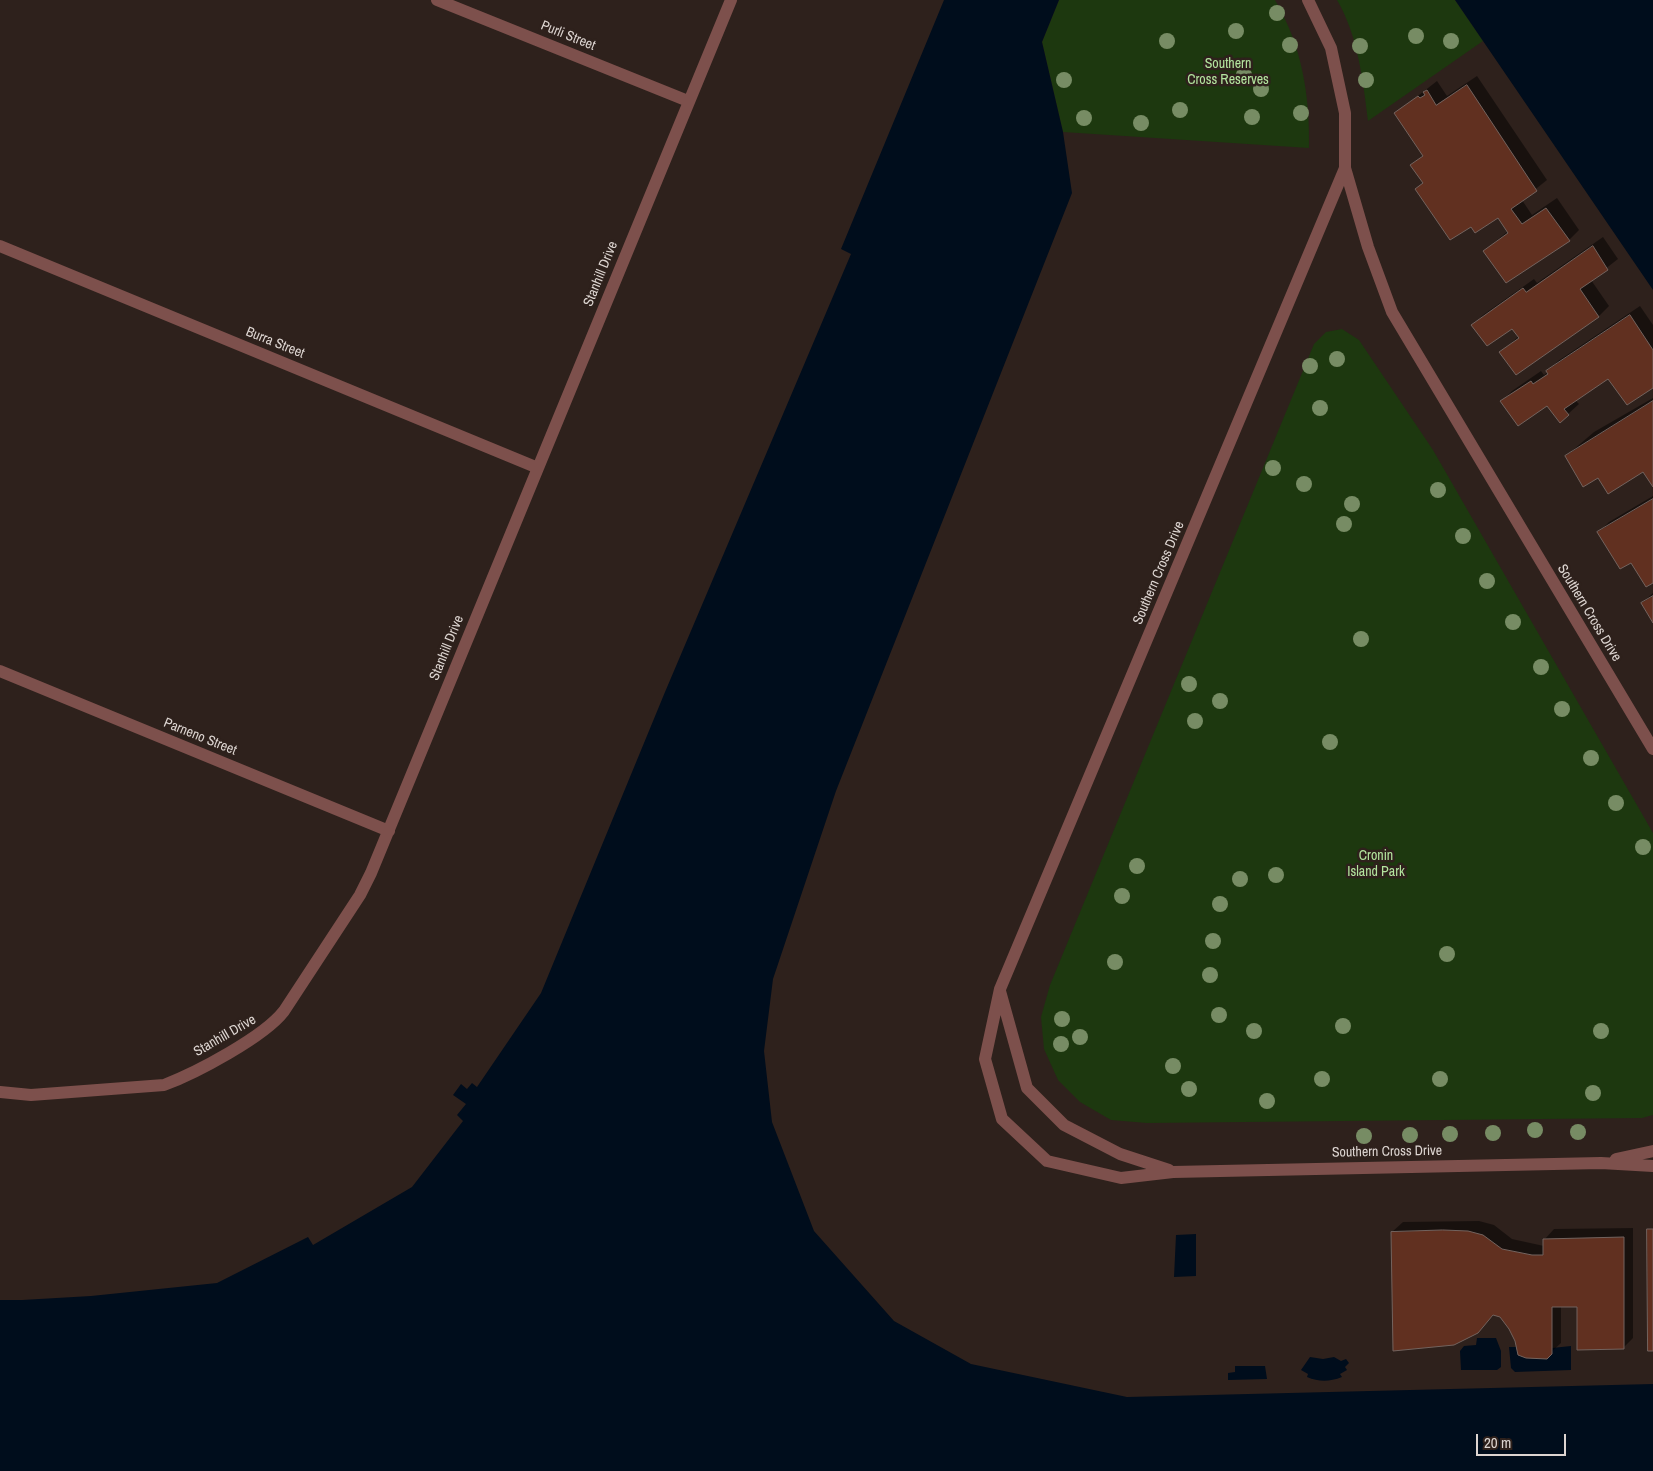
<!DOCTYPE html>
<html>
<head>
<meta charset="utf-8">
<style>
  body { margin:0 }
  #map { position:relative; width:1653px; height:1471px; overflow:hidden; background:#2e211c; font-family:"Archivo Narrow",sans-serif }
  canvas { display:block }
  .scale { position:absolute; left:1476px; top:1434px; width:90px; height:22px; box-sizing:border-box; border:2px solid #ddd5d1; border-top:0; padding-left:6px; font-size:15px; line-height:18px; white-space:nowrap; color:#ddd5d1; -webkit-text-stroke:4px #2e211c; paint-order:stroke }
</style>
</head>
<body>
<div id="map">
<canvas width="1653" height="1471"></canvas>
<div class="scale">20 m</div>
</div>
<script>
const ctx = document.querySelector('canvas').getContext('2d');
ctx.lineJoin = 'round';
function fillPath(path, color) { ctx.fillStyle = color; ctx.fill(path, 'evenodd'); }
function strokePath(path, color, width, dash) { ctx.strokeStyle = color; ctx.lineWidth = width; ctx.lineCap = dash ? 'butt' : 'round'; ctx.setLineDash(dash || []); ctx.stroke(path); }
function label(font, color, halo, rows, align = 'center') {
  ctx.font = font + ' "Archivo Narrow",sans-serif'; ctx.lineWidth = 5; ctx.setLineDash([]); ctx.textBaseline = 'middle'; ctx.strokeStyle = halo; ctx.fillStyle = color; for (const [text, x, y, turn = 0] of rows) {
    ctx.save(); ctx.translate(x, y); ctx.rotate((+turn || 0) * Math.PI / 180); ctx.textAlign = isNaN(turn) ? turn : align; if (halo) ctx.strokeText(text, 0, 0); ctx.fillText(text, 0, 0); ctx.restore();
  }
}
const green = new Path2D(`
  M1059,0H1275C1302,46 1310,95 1309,148L1063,132L1042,42Z
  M1337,0H1455L1483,41L1368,121C1363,80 1358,36 1337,0Z
  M1342,329L1359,340L1433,450L1653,833V1115L1642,1118L1147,1123L1111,1120L1080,1102L1058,1080L1044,1049L1041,1017L1050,985L1314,344L1326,332Z`);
const water = new Path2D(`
  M944,0H1059L1042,42L1063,132L1072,193L836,791L773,979L764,1051L772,1122L814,1231L894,1321L971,1364L1127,1397L1653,1384V1471H0V1300H22L91,1296L217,1283L308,1237L313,1245L412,1187L463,1121L457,1115L466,1104L453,1095L461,1084L467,1089L472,1083L477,1087L541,993L665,692L851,254L841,249Z
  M1455,0H1653V290L1483,41Z
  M1196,1234V1276L1174,1277L1176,1235Z
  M1477,1338H1496L1501,1351V1367L1497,1370H1461L1460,1351L1464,1346L1476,1345Z
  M1571,1346V1370L1515,1372L1511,1368L1509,1347H1516L1518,1355L1526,1358L1547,1359L1552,1348Z
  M1310,1357L1323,1359L1334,1357L1341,1361L1346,1359L1349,1363L1345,1367L1347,1370L1340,1374L1342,1377C1329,1382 1319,1382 1307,1377L1308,1374L1301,1370Z
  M1235,1366H1265L1267,1379L1228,1380V1373L1235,1372Z`);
const shadow = new Path2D(`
  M1477,76L1547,180L1522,200L1532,215L1557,198L1579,230L1569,240L1484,251L1508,231L1498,216L1424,182L1412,166L1424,154L1396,113L1437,81L1447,96Z
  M1603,237L1618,259L1591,280L1609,306L1599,316L1516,374L1500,353L1519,336L1512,328L1473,325L1483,315L1534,279L1537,283Z
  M1640,306L1653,325V386L1608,377L1575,400L1579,404L1568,414L1547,404L1502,401L1512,391L1541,371L1544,375L1548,372L1558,361Z
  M1653,398V485L1644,471L1599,476L1566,456L1594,432Z
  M1653,496V581L1599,532L1609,522Z
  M1653,593V621L1642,603Z
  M1479,1221L1494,1225L1512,1239L1544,1246V1240L1554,1229L1633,1228V1338L1623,1348L1578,1306H1561V1343L1546,1357L1501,1315L1495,1314L1478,1332L1392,1232L1403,1222Z`);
const building = new Path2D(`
  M1467,85L1537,191L1511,209L1522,224L1546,208L1570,241L1506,283L1483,251L1508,233L1498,218L1475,233L1471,227L1450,240L1415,189L1423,183L1410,165L1423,156L1394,113L1418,96L1420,98L1425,95L1423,92L1427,90L1436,105Z
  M1593,246L1608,270L1580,289L1599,317L1516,375L1499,352L1519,338L1512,329L1487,346L1471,325L1523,288L1526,292Z
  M1630,315L1653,350V388L1627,405L1608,379L1564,409L1569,415L1560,423L1547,406L1518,426L1500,401L1531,381L1533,384L1548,374L1546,371Z
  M1653,401V487L1643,472L1608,494L1598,478L1583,487L1565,456Z
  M1653,499V583L1646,587L1631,563L1620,569L1597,532Z
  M1653,596V623L1641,603Z
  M1647,1229H1653V1351H1648Z
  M1443,1230L1468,1231L1483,1235L1502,1249L1532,1255H1543V1239L1624,1237V1349L1577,1350V1307H1552V1354L1547,1359L1526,1358L1518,1355L1515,1341L1509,1329L1500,1317L1493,1315L1478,1333L1454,1345L1393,1351L1391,1232Z`);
const minor = new Path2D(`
  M437,0L688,101
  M1308,0L1331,48L1345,113V168L1368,247L1392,312L1653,749
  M1345,168L1000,989L985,1059L1002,1119L1047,1161L1121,1178L1173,1172L1601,1163L1653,1166
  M0,246L538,468
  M0,671L389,831
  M1000,991L1027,1088L1064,1125L1120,1154L1169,1170
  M0,1092L31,1095L164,1085C196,1073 264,1037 284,1011L360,895L371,873L731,0
  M1616,1159L1653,1151`);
const trees = [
  [1277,13],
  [1236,31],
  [1416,36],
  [1167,41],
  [1451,41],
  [1290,45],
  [1360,46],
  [1244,75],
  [1064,80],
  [1366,80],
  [1261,89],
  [1180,110],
  [1301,113],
  [1252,117],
  [1084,118],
  [1141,123],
  [1337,359],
  [1310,366],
  [1320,408],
  [1273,468],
  [1304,484],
  [1438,490],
  [1352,504],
  [1344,524],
  [1463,536],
  [1487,581],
  [1513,622],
  [1361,639],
  [1541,667],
  [1189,684],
  [1220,701],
  [1562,709],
  [1195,721],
  [1330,742],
  [1591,758],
  [1616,803],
  [1643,847],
  [1137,866],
  [1276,875],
  [1240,879],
  [1122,896],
  [1220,904],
  [1213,941],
  [1447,954],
  [1115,962],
  [1210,975],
  [1219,1015],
  [1062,1019],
  [1343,1026],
  [1254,1031],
  [1601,1031],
  [1080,1037],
  [1061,1044],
  [1173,1066],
  [1322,1079],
  [1440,1079],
  [1189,1089],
  [1593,1093],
  [1267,1101],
  [1535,1130],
  [1578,1132],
  [1493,1133],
  [1450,1134],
  [1410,1135],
  [1364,1136]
];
const streetNames = [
  ["Purli Street",568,36,22],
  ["Stanhill Drive",601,274,-68],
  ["Burra Street",275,343,22],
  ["Southern Cross Drive",1159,573,-67],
  ["Southern Cross Drive",1589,613,59],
  ["Stanhill Drive",447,648,-68],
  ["Parneno Street",200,737,22],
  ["Stanhill Drive",225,1036,-30],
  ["Southern Cross Drive",1387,1152,-1]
];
const parkNames = [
  ["Southern",1228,64],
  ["Cross Reserves",1228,80],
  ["Cronin",1376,856],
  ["Island Park",1376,872]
];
fillPath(green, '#1d380f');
fillPath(water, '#000d1c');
fillPath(shadow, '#0007');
fillPath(building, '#613020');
strokePath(building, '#73635e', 1);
strokePath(minor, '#7d504c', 12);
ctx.fillStyle = '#778c64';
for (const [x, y] of trees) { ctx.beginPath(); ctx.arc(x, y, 8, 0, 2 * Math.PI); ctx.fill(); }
label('14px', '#ddd5d1', '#2e211c', streetNames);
label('14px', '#b3e49e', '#2e211c', parkNames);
</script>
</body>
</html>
